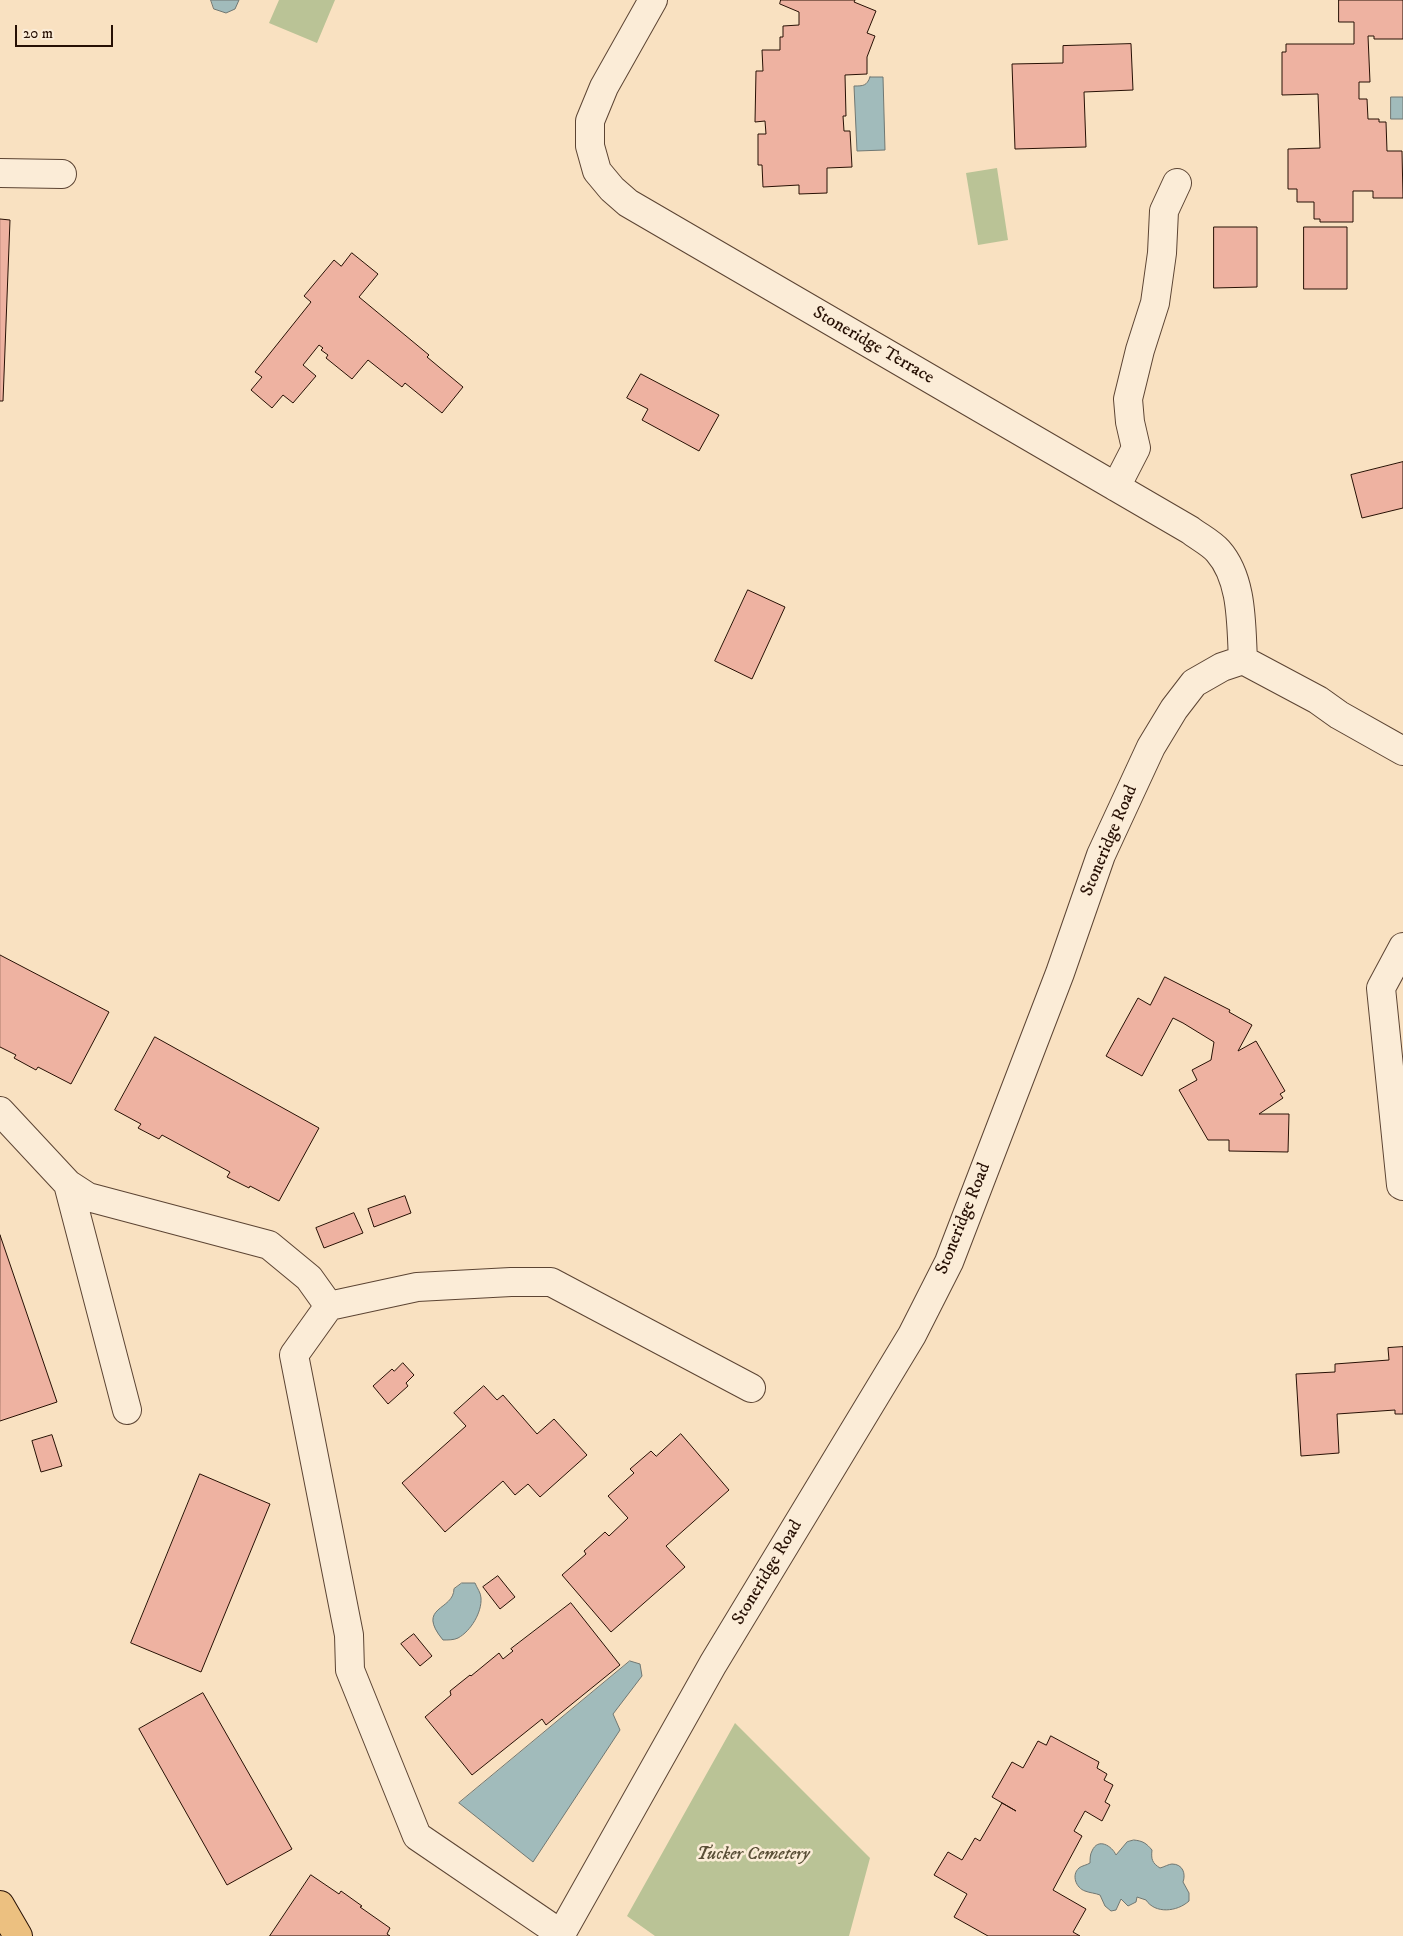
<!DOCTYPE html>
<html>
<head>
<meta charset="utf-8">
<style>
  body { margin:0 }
  #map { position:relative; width:1403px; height:1936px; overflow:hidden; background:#f9e1c1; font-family:"IM FELL DW Pica",serif }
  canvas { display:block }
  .scale { position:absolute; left:15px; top:25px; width:98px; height:22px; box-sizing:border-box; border:2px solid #271004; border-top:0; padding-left:6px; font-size:15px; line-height:18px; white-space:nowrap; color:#271004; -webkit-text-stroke:4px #fbecd7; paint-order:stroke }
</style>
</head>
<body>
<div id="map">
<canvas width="1403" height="1936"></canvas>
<div class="scale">20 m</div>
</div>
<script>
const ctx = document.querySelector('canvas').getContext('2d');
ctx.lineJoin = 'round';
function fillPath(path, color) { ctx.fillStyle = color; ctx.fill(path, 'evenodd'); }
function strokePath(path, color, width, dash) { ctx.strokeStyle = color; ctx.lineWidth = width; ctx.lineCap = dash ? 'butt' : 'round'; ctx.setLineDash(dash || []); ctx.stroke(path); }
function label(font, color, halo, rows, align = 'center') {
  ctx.font = font + ' "IM FELL DW Pica",serif'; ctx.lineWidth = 5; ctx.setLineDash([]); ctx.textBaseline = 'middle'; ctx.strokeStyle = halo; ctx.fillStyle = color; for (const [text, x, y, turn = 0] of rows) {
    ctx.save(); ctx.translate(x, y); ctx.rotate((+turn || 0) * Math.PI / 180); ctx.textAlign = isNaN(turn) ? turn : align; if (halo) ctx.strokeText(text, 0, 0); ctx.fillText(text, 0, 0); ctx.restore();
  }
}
const green = new Path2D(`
  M279,0H335L317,43L269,23Z
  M997,168L1008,240L978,245L966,173Z
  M735,1723L870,1858L849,1936H655L627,1916Z`);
const water = new Path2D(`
  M211,0H239L235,9L226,13L214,9Z
  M870,77H883L885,150L857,151L854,86C863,86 867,86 870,77Z
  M1391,97H1403V119H1391Z
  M462,1583H475C477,1588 481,1593 481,1598C482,1612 471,1631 458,1638C454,1640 448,1640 443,1640C415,1606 454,1611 454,1589Z
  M630,1661L640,1664L642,1676L613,1714L620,1730L533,1862L459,1803Z
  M1134,1840C1143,1841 1146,1843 1152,1850C1151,1859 1152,1863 1160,1868C1164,1867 1169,1864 1172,1864C1183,1864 1186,1874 1183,1882L1189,1893V1901C1177,1912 1155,1914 1146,1900L1137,1897L1136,1902L1128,1906L1121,1899L1116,1910L1111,1911L1105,1906L1100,1895C1095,1893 1090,1893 1085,1891C1076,1888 1071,1875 1079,1868C1081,1866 1087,1865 1090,1863C1090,1860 1090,1854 1092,1851C1098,1837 1112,1846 1116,1855L1127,1842Z`);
const building = new Path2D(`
  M781,0H855L854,2L876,11L867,33L875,36L867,57V74L845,75L846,116H843L844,131H850L852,167L827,168V193L799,194V185L763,187L762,165H758V134H766L765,121L755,122L756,71H763L762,50H780V37H783V26L799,25V12L780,4Z
  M1339,0H1403V39H1374V36H1368L1370,82H1359V99H1367L1368,119H1379V122H1386L1387,151H1402L1403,198H1373V191H1353V222H1320V219H1314V202H1297V189H1288V149L1320,148L1318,94L1282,95V52H1286V44H1354V22H1339Z
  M1131,44L1133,90L1084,92L1086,147L1015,149L1012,64L1063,63V46Z
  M0,219L10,220L3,401H0Z
  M1214,227H1257V287L1214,288Z
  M1304,227H1347V289H1304Z
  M352,253L378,274L359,297L429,355L427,357L463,387L442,413L405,383L402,387L368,360L352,379L326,358L328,355L321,350L323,348L319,345L303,365L316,376L293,403L283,395L272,408L251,390L262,377L255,372L311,302L304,296L334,260L341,266Z
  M641,374L719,415L699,451L642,420L648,409L627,398Z
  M1403,462V508L1362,518L1351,475Z
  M748,590L785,607L752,679L715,661Z
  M0,955L109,1012L71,1084L38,1067L36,1070L14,1058L16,1055L0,1047Z
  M1165,977L1230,1010L1229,1012L1252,1025L1238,1051L1256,1041L1285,1091L1280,1094L1283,1098L1259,1114H1289L1288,1152L1229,1151V1140H1208L1179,1090L1197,1080L1192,1070L1211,1060L1214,1042L1183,1023L1173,1018L1142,1076L1106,1056L1138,998L1150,1005Z
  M155,1037L319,1128L279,1201L250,1186L249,1188L227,1177L230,1172L162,1135L159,1139L138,1128L141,1124L115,1110Z
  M405,1196L411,1213L374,1227L368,1209Z
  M354,1213L363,1233L324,1248L316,1228Z
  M0,1235L57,1402L0,1421Z
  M1403,1347V1414H1395V1410L1337,1414L1339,1453L1301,1456L1296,1374L1335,1372V1364L1389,1360L1388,1348Z
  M403,1363L414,1375L406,1383L408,1386L388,1404L373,1386L392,1369L394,1371Z
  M484,1386L497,1400L503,1395L537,1434L554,1419L587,1455L540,1497L528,1484L515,1495L503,1481L445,1532L402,1483L466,1426L454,1413Z
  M681,1434L729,1490L666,1546L685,1567L611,1632L562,1575L586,1554L584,1551L605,1532L609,1536L628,1518L608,1496L634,1473L630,1469L651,1451L656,1456Z
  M52,1435L62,1466L41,1472L32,1441Z
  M200,1474L270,1504L201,1672L131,1643Z
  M498,1576L515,1597L500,1609L483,1587Z
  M571,1603L620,1665L546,1725L542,1719L472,1775L425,1717L451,1695L450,1691L470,1675L471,1676L499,1653L503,1659L513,1651L511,1649Z
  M414,1634L432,1656L420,1666L401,1644Z
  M203,1693L292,1849L227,1885L139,1729Z
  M1051,1736L1099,1762L1097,1768L1107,1774L1104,1780L1113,1785L1105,1802L1110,1805L1102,1821L1085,1811L1074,1831L1082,1836L1053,1890L1086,1909L1073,1932L1080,1936H988L954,1917L967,1894L934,1875L948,1852L962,1860L975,1838L980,1841L1002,1803L1016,1811L992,1797L1012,1762L1023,1768L1038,1741L1046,1745Z
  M311,1875L339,1894L341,1891L362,1906L360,1907L390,1928L387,1934L390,1936H270Z`);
const minor = new Path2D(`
  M653,0L604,87L590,121V146L597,171L612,189L628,203L1190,530C1199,537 1211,543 1218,551C1243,579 1241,625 1243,660
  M0,173L62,174
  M1116,487L1136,448L1130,422L1128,399L1140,350L1155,303L1162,253L1164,211L1177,183
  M1403,947L1381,988L1401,1185L1403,1186
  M0,1111L68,1184L88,1197L269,1245L309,1278L329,1306L294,1355L349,1635L350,1670L417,1836L561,1934
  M68,1184L127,1410
  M329,1306L417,1287L511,1282H551L751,1388
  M560,1936L713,1664L912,1335L949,1262L1060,973L1101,855L1151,747L1174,709L1194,683L1222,667L1243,660L1318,700L1339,715L1403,751`);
const highway = new Path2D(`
  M0,1905L18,1936`);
const streetNames = [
  ["Stoneridge Terrace",873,346,30],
  ["Stoneridge Road",1110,841,-67],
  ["Stoneridge Road",964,1219,-68],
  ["Stoneridge Road",768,1573,-59]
];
const parkNames = [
  ["Tucker Cemetery",753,1855]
];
fillPath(green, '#bac396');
fillPath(water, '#a1bbbb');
strokePath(water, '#707772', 1);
fillPath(building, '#eeb2a1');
strokePath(building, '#271004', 1);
strokePath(minor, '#5c4433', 30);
strokePath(highway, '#271004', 30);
strokePath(minor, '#fbecd7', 28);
strokePath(highway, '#ecc080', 28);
label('18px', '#271004', '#fbecd7', streetNames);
label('italic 18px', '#5a4f37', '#fbecd7', parkNames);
</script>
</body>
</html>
